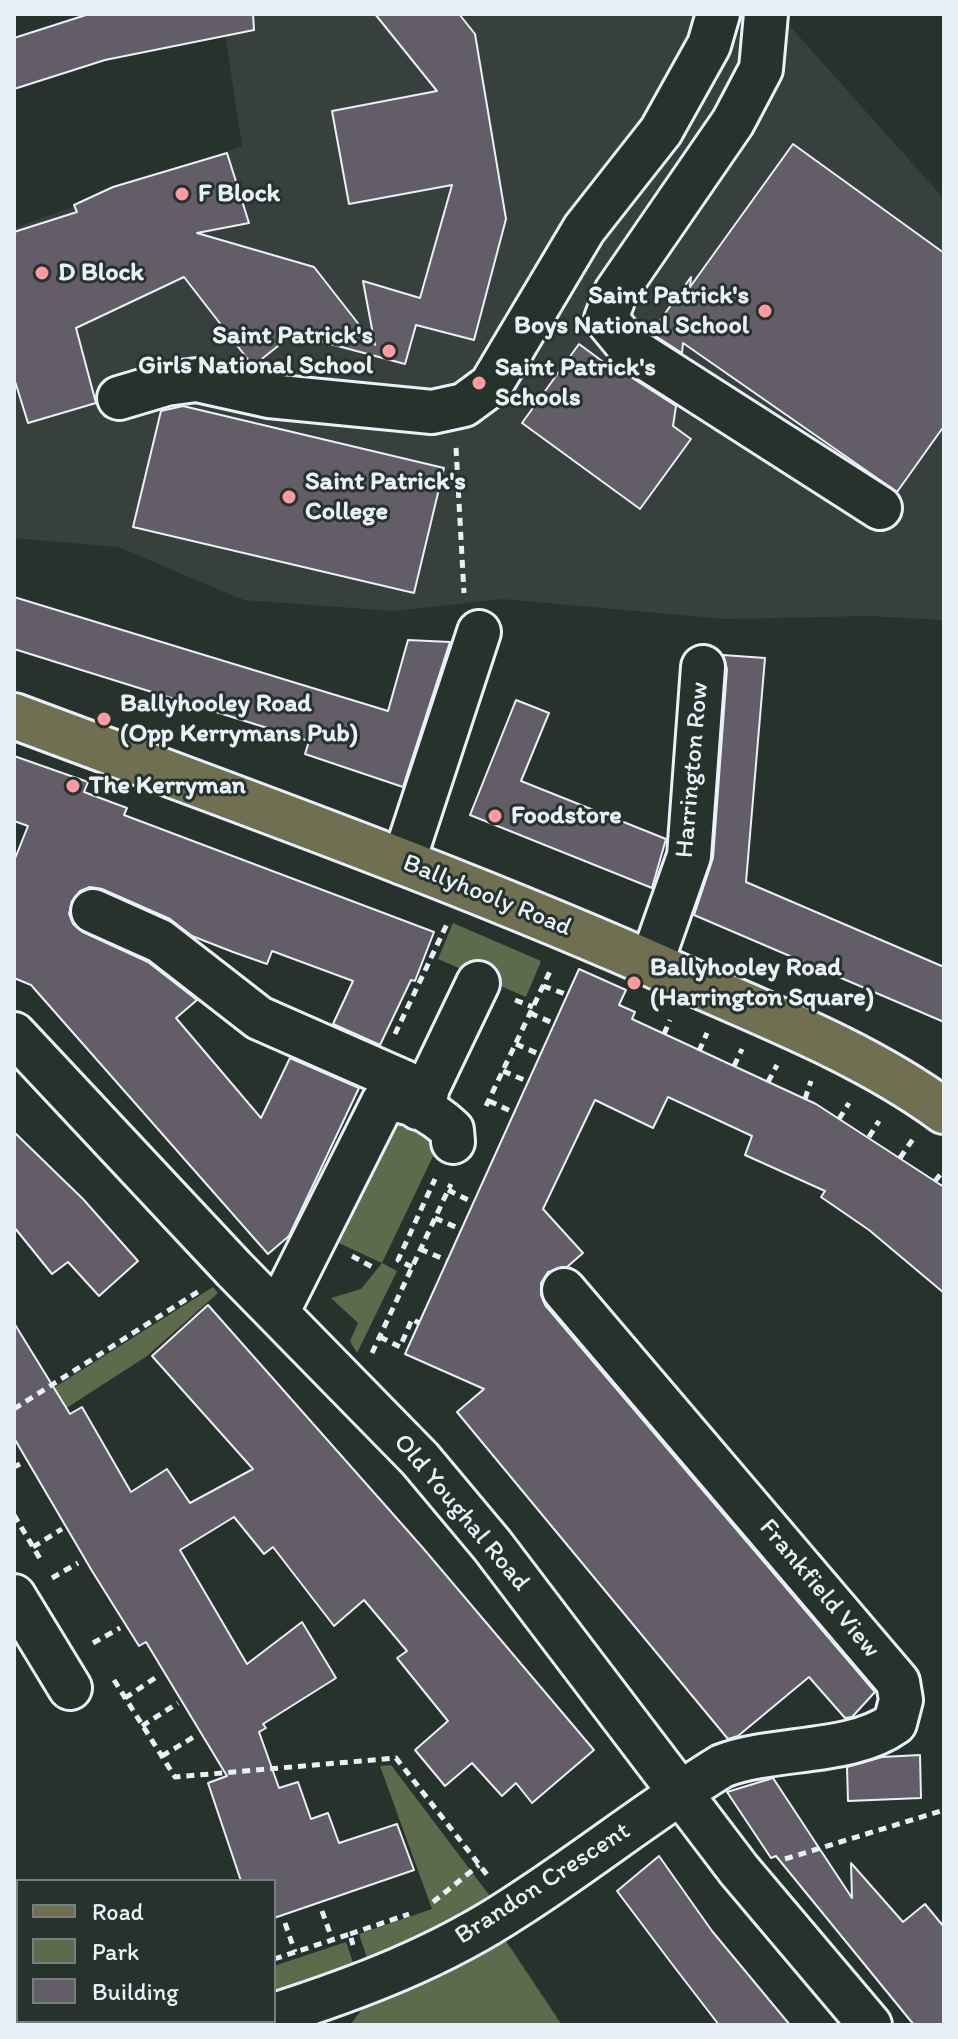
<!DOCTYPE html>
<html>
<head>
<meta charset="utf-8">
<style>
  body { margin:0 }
  #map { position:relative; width:958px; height:2039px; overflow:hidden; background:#26332d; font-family:Itim,sans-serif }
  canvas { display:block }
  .frame { position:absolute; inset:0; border:16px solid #e8f1f8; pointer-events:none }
  .legend { position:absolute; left:16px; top:1879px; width:260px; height:144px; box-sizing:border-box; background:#26332d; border:2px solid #747f7e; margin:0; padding:10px 14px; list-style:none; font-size:24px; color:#e8f1f8 }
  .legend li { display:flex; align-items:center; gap:16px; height:40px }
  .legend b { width:40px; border:2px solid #747f7e }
</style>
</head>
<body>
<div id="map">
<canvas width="958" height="2039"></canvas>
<div class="frame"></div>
<ul class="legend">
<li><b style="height:10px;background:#716f52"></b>Road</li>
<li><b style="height:22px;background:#5d6a4b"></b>Park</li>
<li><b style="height:22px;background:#635d67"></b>Building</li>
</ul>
</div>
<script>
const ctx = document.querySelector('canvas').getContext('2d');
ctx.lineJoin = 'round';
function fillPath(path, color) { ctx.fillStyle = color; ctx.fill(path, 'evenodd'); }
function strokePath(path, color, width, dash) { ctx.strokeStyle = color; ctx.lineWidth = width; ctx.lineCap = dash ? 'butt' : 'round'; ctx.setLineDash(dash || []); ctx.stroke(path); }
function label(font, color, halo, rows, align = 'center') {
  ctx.font = font + ' Itim,sans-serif'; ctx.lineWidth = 6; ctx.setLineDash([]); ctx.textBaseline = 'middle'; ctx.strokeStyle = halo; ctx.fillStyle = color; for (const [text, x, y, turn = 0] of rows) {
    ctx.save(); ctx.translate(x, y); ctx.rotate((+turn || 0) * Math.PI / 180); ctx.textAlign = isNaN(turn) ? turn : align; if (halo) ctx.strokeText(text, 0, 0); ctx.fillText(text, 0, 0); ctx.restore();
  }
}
const built = new Path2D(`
  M222,14H779L944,199V620L869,616L725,619L502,599L394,611L244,600L118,547L14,538V228L242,146Z`);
const green = new Path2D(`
  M453,923L541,961L526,997L438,959Z
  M388,1114L435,1134L437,1148L382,1263L397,1271L357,1353L350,1341L358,1323L331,1298L361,1289L382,1263L326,1237Z
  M213,1287L218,1293L147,1356L14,1442V1413Z
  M391,1765L493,1900L369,1964L359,1934L432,1909L380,1766Z
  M504,1938L562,2025H350L366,2004L418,1986Z
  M346,1942L355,1968L274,1995V1966Z`);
const building = new Path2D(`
  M89,14H253L254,30L105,60L14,89V38Z
  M375,14H459L475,34L506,219L474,340L416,325L405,364L293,334L253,366L184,277L76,328L96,403L28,423L14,378V232L77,212L74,205L113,187L227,153L249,223L197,233L314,267L375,345L363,281L420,298L452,185L349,204L332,111L437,91Z
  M793,144L944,253V426L897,492L683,343L682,353L651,333L691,277L690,287Z
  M579,344L621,375L623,372L676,406L673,426L691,439L640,509L522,423Z
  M183,406L444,468L414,593L133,527L161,411Z
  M14,597L388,711L408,640L450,642L403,787L305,754L309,741L14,649Z
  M723,655L765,658L746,882L944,967V1022L694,915L713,858L727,669Z
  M516,700L549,713L521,781L666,839L652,888L470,815Z
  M14,756L88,782L84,792L127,808L124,815L434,932L415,981L411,980L380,1045L333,1024L353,981L272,951L267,964L233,952L192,936L170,919L102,889L90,887L80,891L72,901L69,914L73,924L83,932L148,962L197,1000L176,1018L261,1118L290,1058L359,1088L289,1236L268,1254L31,985L14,978V861L28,826L14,821Z
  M579,969L626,990L619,1005L635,1012L632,1019L816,1104L944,1187V1293L869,1230L821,1197L825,1191L745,1155L752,1136L668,1097L653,1128L595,1100L543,1209L583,1253L567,1267L548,1272L541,1283V1295L545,1305L875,1692L852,1717L845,1718L809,1677L738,1736L728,1739L457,1412L484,1389L405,1354Z
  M14,1132L83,1199L138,1261L99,1296L68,1262L52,1274L14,1227Z
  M208,1305L423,1548L594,1750L532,1803L516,1783L502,1796L472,1763L445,1786L415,1750L448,1721L397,1658L407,1651L364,1600L334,1626L273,1547L264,1554L234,1517L180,1550L247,1664L302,1622L336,1678L263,1724L266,1728L259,1732L279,1788L298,1782L311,1819L328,1813L339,1843L397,1824L414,1870L274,1918V1881H241L208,1783L227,1776L146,1642L139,1646L92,1571L14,1438V1323L70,1414L82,1407L131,1492L167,1469L190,1503L253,1469L152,1356Z
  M920,1755L921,1798L848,1801L847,1767L882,1757Z
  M773,1778L852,1898L851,1863L903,1922L925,1904L944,1927V2025H914L776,1856L771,1858L727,1792Z
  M659,1856L712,1931L790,2025H719L672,1964L617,1891Z`);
const path = new Path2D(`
  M456,448L464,593
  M543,986L568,995
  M515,1000L533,1007
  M530,1013L555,1024
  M395,1034L447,924
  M664,1034L670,1020
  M516,1044L541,1055
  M699,1051L707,1033
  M734,1066L742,1049
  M503,1071L529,1082
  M768,1082L777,1065
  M805,1099L811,1081
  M489,1101L515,1113
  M486,1106L552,967
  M839,1119L849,1103
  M869,1137L879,1121
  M900,1158L913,1139
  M935,1181L944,1170
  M448,1190L472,1202
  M435,1218L460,1229
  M420,1249L446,1260
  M352,1256L376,1269
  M412,1267L398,1260L435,1179
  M380,1337L400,1347L412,1319L419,1323
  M372,1353L451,1184
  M14,1409L199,1291
  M14,1467L20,1464
  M14,1515L42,1562
  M33,1547L62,1529
  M52,1578L78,1563
  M93,1643L120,1628
  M114,1680L175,1777L396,1758L488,1876
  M125,1698L158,1676
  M142,1726L178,1703
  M162,1756L197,1735
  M785,1859L944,1810
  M433,1902L479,1865
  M322,1911L332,1939
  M285,1923L295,1952
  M350,1934L409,1914
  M274,1959L350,1934L353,1945
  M96,2025L108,2021`);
const minor = new Path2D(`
  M766,14L761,69L733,122L616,292L606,319L630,348L880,508
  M119,398L166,384L197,380L269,396L432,412L464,405L491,385L584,229L661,131L709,45L718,14
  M403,863L479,632
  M93,911L160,941L259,1018L427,1092
  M651,964L689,856L703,667
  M14,1034L234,1269L420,1459L492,1545L739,1870L870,2025
  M418,1108L478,983
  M277,1313L383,1102C407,1096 435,1114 452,1130L453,1142
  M14,1596L70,1688
  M274,2015C358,1988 440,1957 514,1908C585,1863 650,1810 722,1766C774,1746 851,1755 895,1723L901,1700L898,1682L564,1290`);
const major = new Path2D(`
  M14,716C239,800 466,881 685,979C773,1018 866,1054 944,1111`);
const markers = [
  [182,194,8,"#ff9aa2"],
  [42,273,8,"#ff9aa2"],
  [765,311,8,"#ff9aa2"],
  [389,351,8,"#ff9aa2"],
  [479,383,8,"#ff9aa2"],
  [289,497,8,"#ff9aa2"],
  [104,719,8,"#ff9aa2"],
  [73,786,8,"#ff9aa2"],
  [495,816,8,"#ff9aa2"],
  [634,983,8,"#ff9aa2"]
];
const poiNames = [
  ["F Block",198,194],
  ["D Block",58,273],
  ["Saint Patrick's",749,296,"right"],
  ["Boys National School",749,326,"right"],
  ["Saint Patrick's",373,336,"right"],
  ["Girls National School",373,366,"right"],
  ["Saint Patrick's",495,368],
  ["Schools",495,398],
  ["Saint Patrick's",305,482],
  ["College",305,512],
  ["Ballyhooley Road",120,704],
  ["(Opp Kerrymans Pub)",120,734],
  ["The Kerryman",89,786],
  ["Foodstore",511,816],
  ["Ballyhooley Road",650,968],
  ["(Harrington Square)",650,998]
];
const streetNames = [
  ["Harrington Row",693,770,-85],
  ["Ballyhooly Road",487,896,22],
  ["Old Youghal Road",461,1513,50],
  ["Frankfield View",819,1589,50],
  ["Brandon Crescent",543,1884,-33]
];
fillPath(built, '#38403e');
fillPath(green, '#5d6a4b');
fillPath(building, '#635d67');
strokePath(building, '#e8f1f8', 2);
strokePath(minor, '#e8f1f8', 48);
strokePath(major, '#e8f1f8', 50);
strokePath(path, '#e8f1f8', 5, [8, 6]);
strokePath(minor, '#26332d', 42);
strokePath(major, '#716f52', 44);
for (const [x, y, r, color] of markers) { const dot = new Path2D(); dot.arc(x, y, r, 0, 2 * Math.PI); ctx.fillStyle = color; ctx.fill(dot); strokePath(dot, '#26332d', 3); }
label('bold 26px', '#e8f1f8', '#26332d', poiNames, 'left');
label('26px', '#e8f1f8', '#26332d', streetNames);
</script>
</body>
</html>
